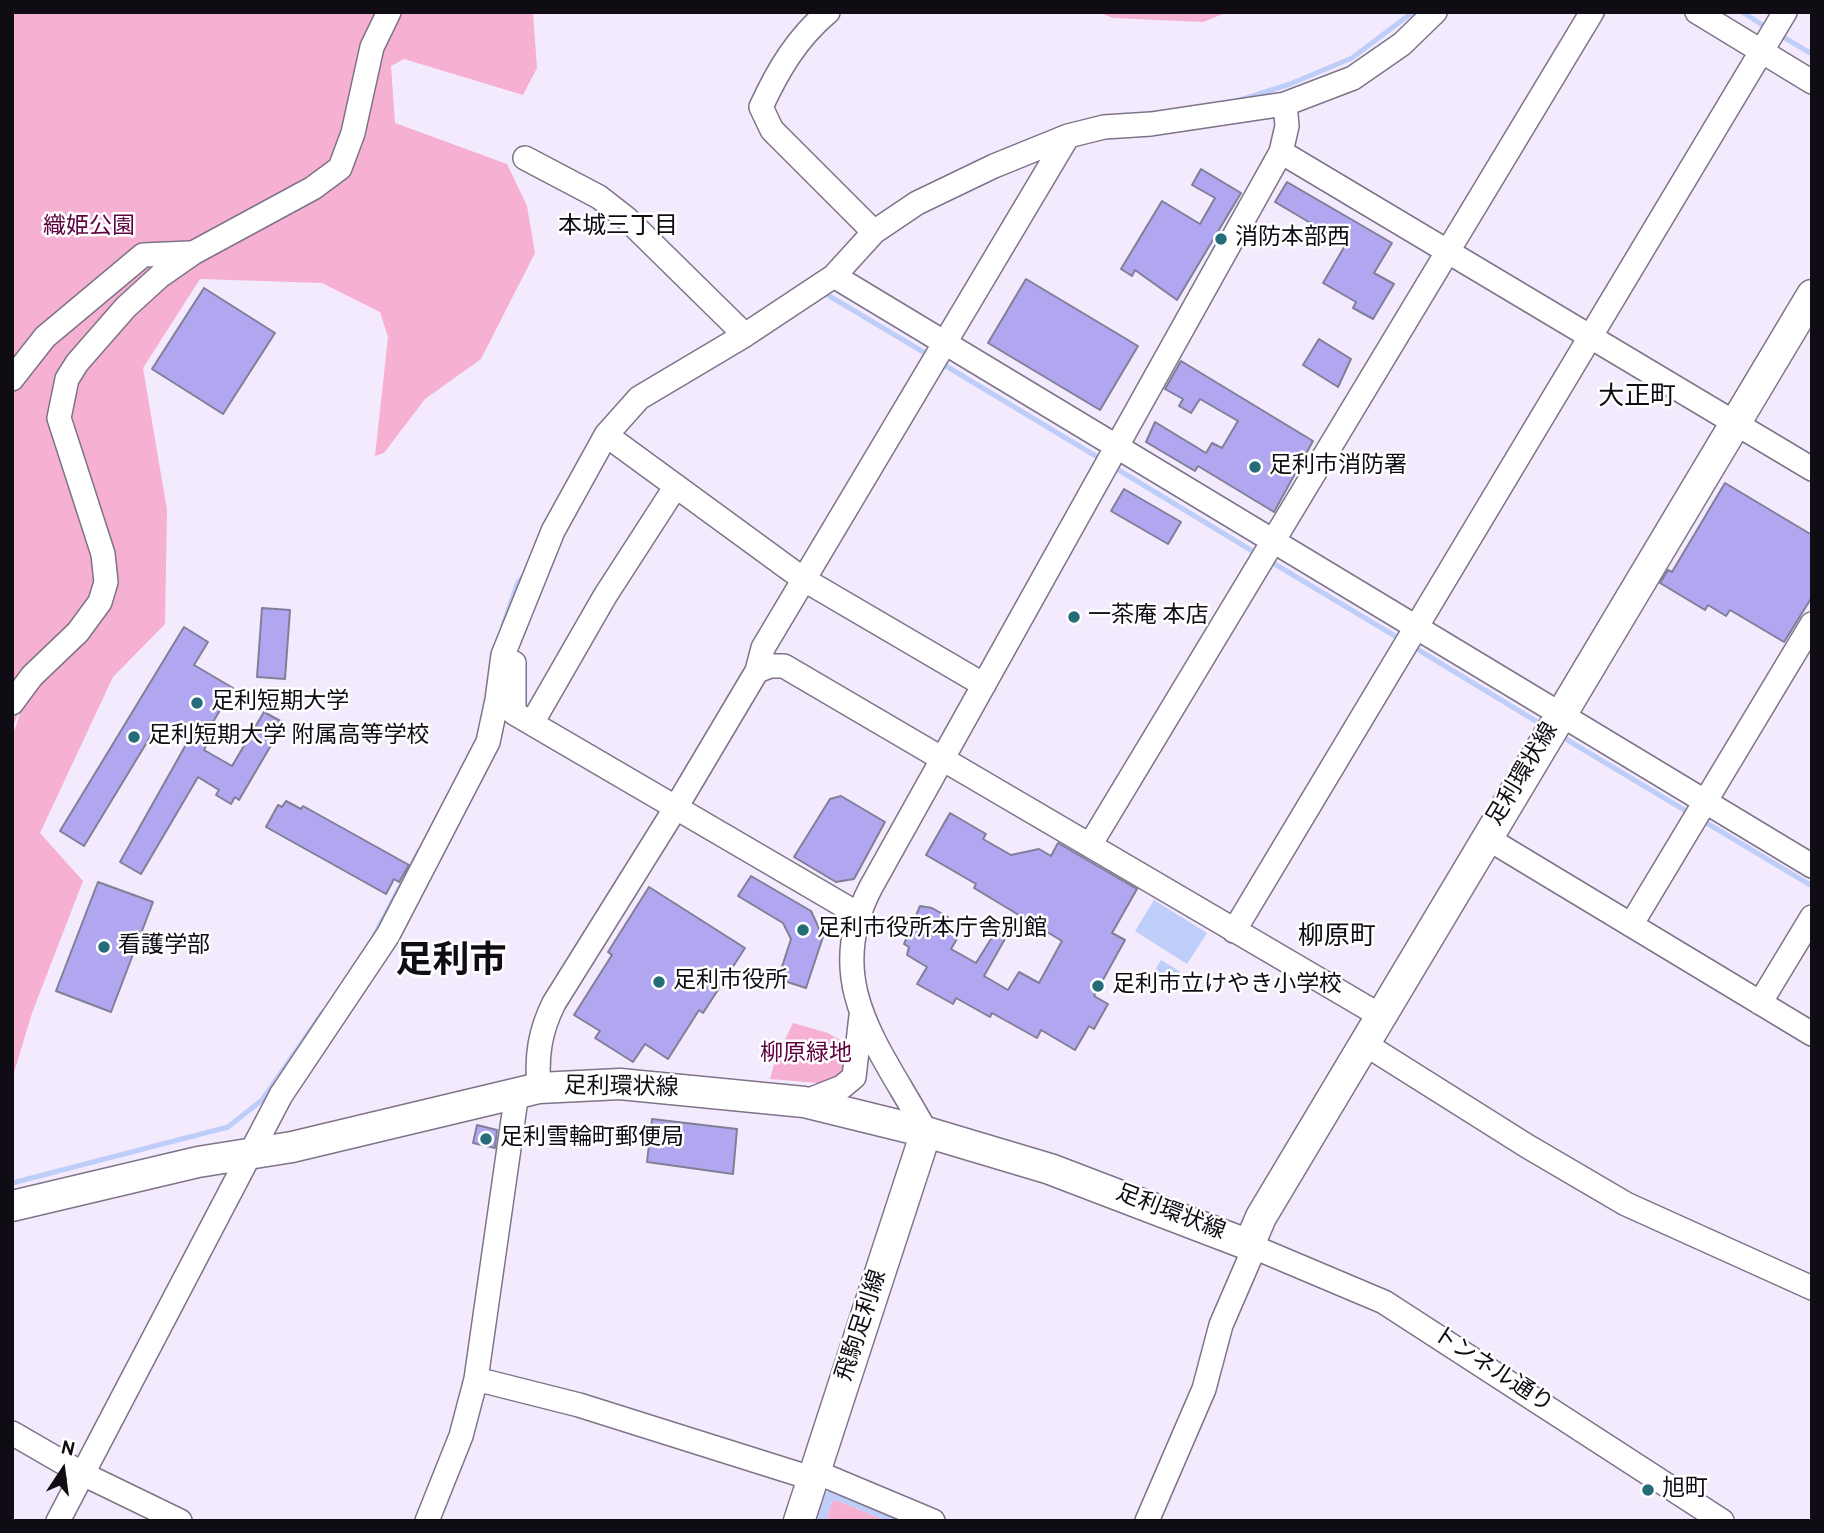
<!DOCTYPE html>
<html>
<head>
<meta charset="utf-8">
<style>
  body { margin:0 }
  #map { position:relative; width:1824px; height:1533px; overflow:hidden; background:#f4eafe; font-family:Overpass,sans-serif }
  canvas { display:block }
  .frame { position:absolute; inset:0; border:14px solid #100c14; pointer-events:none }
  .north { position:absolute; left:28px; top:1435px; width:70px; height:70px; -webkit-text-stroke:5px #fff; paint-order:stroke; rotate:13deg; font-size:19px; font-weight:700; line-height:28px; text-align:center; color:#100c14 }
  .north::after { content:''; display:block; margin:auto; width:24px; height:32px; background:#100c14; clip-path:polygon(50% 0,100% 100%,50% 72%,0 100%) }
</style>
</head>
<body>
<div id="map">
<canvas width="1824" height="1533"></canvas>
<div class="frame"></div>
<div class="north">N</div>
</div>
<script>
const ctx = document.querySelector('canvas').getContext('2d');
ctx.lineJoin = 'round';
function fillPath(path, color) { ctx.fillStyle = color; ctx.fill(path, 'evenodd'); }
function strokePath(path, color, width, dash) { ctx.strokeStyle = color; ctx.lineWidth = width; ctx.lineCap = dash ? 'butt' : 'round'; ctx.setLineDash(dash || []); ctx.stroke(path); }
function label(font, color, halo, rows, align = 'center') {
  ctx.font = font + ' Overpass,"Noto Sans JP",sans-serif'; ctx.lineWidth = 5; ctx.setLineDash([]); ctx.textBaseline = 'middle'; ctx.strokeStyle = halo; ctx.fillStyle = color; for (const [text, x, y, turn = 0] of rows) {
    ctx.save(); ctx.translate(x, y); ctx.rotate((+turn || 0) * Math.PI / 180); ctx.textAlign = isNaN(turn) ? turn : align; if (halo) ctx.strokeText(text, 0, 0); ctx.fillText(text, 0, 0); ctx.restore();
  }
}
const green = new Path2D(`
  M12,12H533L537,68L523,95L404,59L391,66L395,123L507,164L527,206L535,253L481,359L425,399L384,453L375,456L388,337L380,312L322,283L200,279L143,368L167,510L165,624L113,677L40,833L83,881L32,1013L12,1079V738L26,694L12,729Z
  M1098,12H1228L1203,22L1113,18Z
  M793,1023L828,1033L840,1040L849,1059L847,1070L829,1084L770,1079L776,1058Z
  M836,1500L887,1521H826L832,1502Z`);
const water = new Path2D(`
  M1154,900L1207,933L1187,964L1135,931Z
  M1161,960L1181,972L1172,987L1152,975Z
  M835,1488L916,1521H887L836,1500L832,1502L826,1521H814L823,1494Z`);
const stream = new Path2D(`
  M1742,12L1769,29
  M1778,34L1812,54
  M1240,100L1290,84L1352,58L1413,12
  M821,291L930,356
  M941,363L1104,461
  M1112,466L1259,555
  M1268,560L1400,639
  M503,625L518,582L526,574
  M1412,646L1544,726
  M1559,735L1691,814
  M1700,819L1812,886
  M373,938L419,851
  M12,1183L228,1127L262,1100L323,1012`);
const building = new Path2D(`
  M1201,169L1241,193L1177,300L1135,270L1132,276L1121,269L1162,201L1200,224L1215,198L1192,185Z
  M1287,182L1392,243L1374,273L1394,284L1373,319L1353,308L1356,302L1323,283L1346,244L1275,202Z
  M1026,279L1138,346L1100,410L988,343Z
  M204,288L275,333L223,414L152,369Z
  M1319,339L1351,359L1338,387L1303,365Z
  M1181,361L1313,441L1274,512L1198,466L1195,471L1146,442L1155,422L1206,453L1212,443L1222,448L1238,421L1200,399L1191,413L1179,406L1183,399L1165,389Z
  M1725,483L1812,535V597L1784,642L1730,610L1726,616L1708,605L1705,610L1660,583L1668,570L1672,572Z
  M1124,489L1181,522L1168,544L1111,511Z
  M262,608L290,610L285,679L257,677Z
  M184,627L208,642L194,665L233,688L203,739L208,742L204,750L232,766L264,712L284,723L239,800L235,797L231,804L216,795L219,790L198,777L141,874L120,862L188,741L158,724L84,846L60,831Z
  M841,796L885,822L854,879L836,882L794,857L830,799Z
  M286,801L301,809L303,806L409,865L399,882L394,879L386,894L266,827L278,805L282,807Z
  M950,813L986,834L983,839L1011,855L1039,849L1051,856L1058,843L1137,889L1112,933L1125,940L1094,996L1108,1004L1094,1029L1089,1026L1075,1050L1041,1030L1037,1038L992,1013L990,1017L956,998L953,1004L917,984L927,967L907,955L909,947L904,944L920,906L932,908L948,917L942,928L958,937L951,949L976,963L996,931L1006,937L984,976L1008,990L1019,972L1039,983L1062,941L974,888L976,884L926,855Z
  M751,876L811,911L823,937L806,988L778,979L791,939L783,923L738,896Z
  M98,882L153,902L111,1012L56,991Z
  M649,887L745,948L703,1013L699,1010L668,1059L645,1044L633,1062L595,1038L600,1031L574,1015L612,955L608,952Z
  M652,1119L737,1129L733,1174L647,1162Z
  M477,1125L497,1130L495,1148L473,1143Z`);
const minor = new Path2D(`
  M828,12C797,38 778,70 761,107L772,130L874,232
  M1697,12L1812,82
  M1281,152L1812,469
  M525,158L599,197L626,218L745,335
  M834,276L1812,866
  M12,379L45,337L143,255L190,253
  M606,435L803,579L984,685
  M514,663V713L858,914
  M757,671L763,648L1068,136
  M12,703L32,676L78,632L100,602L106,582L103,554L59,418L67,379L77,363L126,307L160,276L193,253L313,188L340,168L353,133L372,47L389,12
  M532,723L605,596L676,486
  M1487,838L1812,1034
  M1090,845L1592,12
  M1631,925L1812,624
  M1234,931L1785,12
  M1760,1003L1812,917
  M1365,1044L1527,1146L1626,1204L1812,1288
  M539,1088C536,1056 540,1031 554,1003L675,809L757,671L770,666H784L1381,1016
  M804,1102L842,1087L854,1077L861,1016
  M926,1132C881,1048 820,984 871,887L1281,152L1287,126L1285,104
  M476,1379L579,1405L814,1479
  M12,1433L83,1474L180,1521
  M816,1472L933,1521
  M58,1521L281,1095L388,935L488,742L497,700L503,655L553,531L606,435L639,398L745,335L834,276L874,232L917,203L994,166L1068,136L1104,127L1151,124L1285,104L1353,78L1402,44L1435,12
  M427,1521L461,1436L476,1379L517,1092
  M1147,1521L1204,1389L1221,1325L1250,1258L1249,1245L1384,1302L1722,1521`);
const major = new Path2D(`
  M12,1206L198,1162L292,1147L539,1088L620,1084L804,1102L926,1132L1050,1169L1249,1245L1261,1217L1812,295
  M799,1521L926,1132`);
const markers = [
  [1221,239,7,"#246d78"],
  [1255,467,7,"#246d78"],
  [1074,617,7,"#246d78"],
  [197,703,7,"#246d78"],
  [134,737,7,"#246d78"],
  [803,930,7,"#246d78"],
  [104,947,7,"#246d78"],
  [659,982,7,"#246d78"],
  [1098,986,7,"#246d78"],
  [486,1139,7,"#246d78"],
  [1648,1490,7,"#246d78"]
];
const parkNames = [
  ["織姫公園",89,228],
  ["柳原緑地",806,1055]
];
const poiNames = [
  ["消防本部西",1235,239],
  ["足利市消防署",1269,467],
  ["一茶庵 本店",1088,617],
  ["足利短期大学",211,703],
  ["足利短期大学 附属高等学校",148,737],
  ["足利市役所本庁舎別館",817,930],
  ["看護学部",118,947],
  ["足利市役所",673,982],
  ["足利市立けやき小学校",1112,986],
  ["足利雪輪町郵便局",500,1139],
  ["旭町",1662,1490]
];
const streetNames = [
  ["足利環状線",1524,775,-59],
  ["足利環状線",621,1089,1],
  ["足利環状線",1170,1214,21],
  ["飛駒足利線",863,1326,-72],
  ["トンネル通り",1492,1371,33]
];
const neighbourhoodNames = [
  ["本城三丁目",618,228]
];
const quarterNames = [
  ["大正町",1637,399],
  ["柳原町",1337,939]
];
const townNames = [
  ["足利市",451,965]
];
fillPath(green, '#f5b0d2');
fillPath(water, '#becef8');
strokePath(stream, '#becef8', 5);
fillPath(building, '#b0a7f0');
strokePath(building, '#817f97', 2);
strokePath(minor, '#7e7388', 26);
strokePath(major, '#7e7388', 33);
strokePath(minor, '#fff', 23);
strokePath(major, '#fff', 30);
for (const [x, y, r, color] of markers) { const dot = new Path2D(); dot.arc(x, y, r, 0, 2 * Math.PI); ctx.fillStyle = color; ctx.fill(dot); strokePath(dot, '#fff', 2.5); }
label('23px', '#600340', '#fff', parkNames);
label('23px', '#100c14', '#fff', poiNames, 'left');
label('23px', '#100c14', '#fff', streetNames);
label('24px', '#100c14', '#fff', neighbourhoodNames);
label('26px', '#100c14', '#fff', quarterNames);
label('bold 37px', '#100c14', '#fff', townNames);
</script>
</body>
</html>
